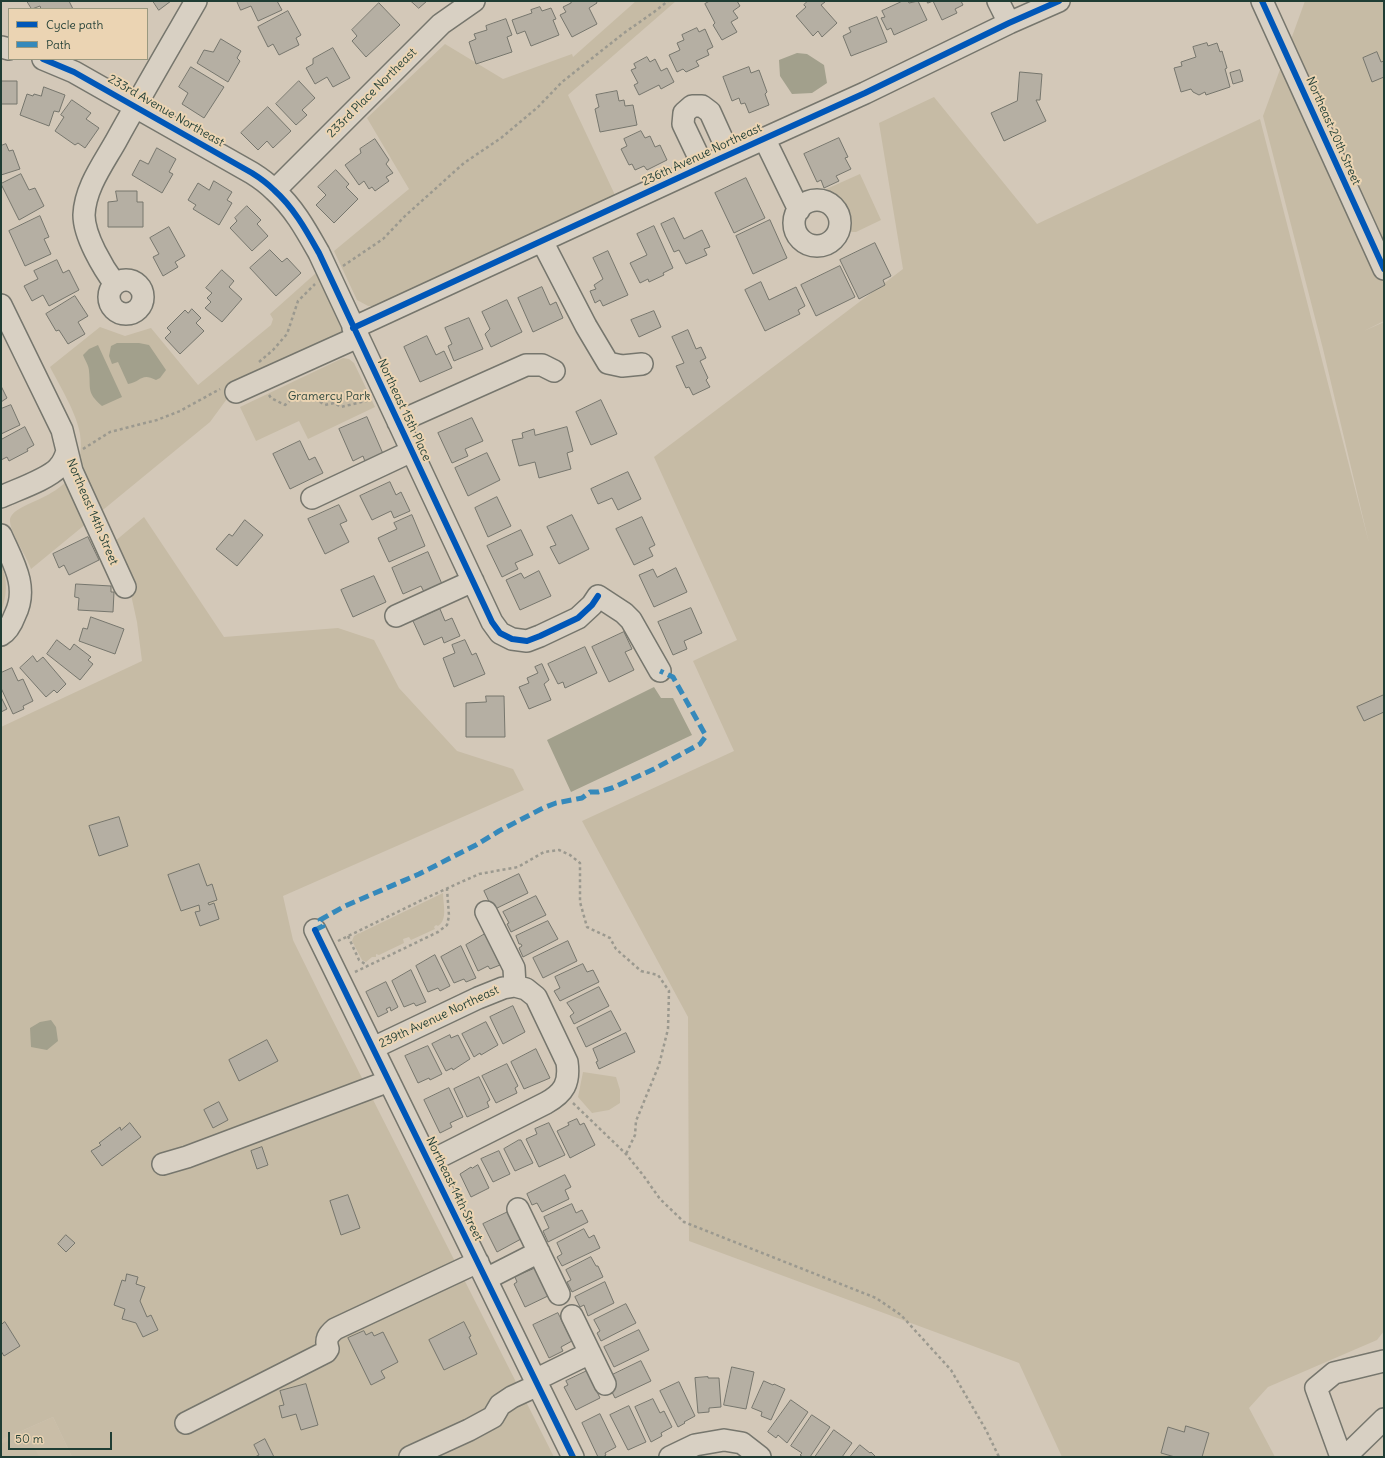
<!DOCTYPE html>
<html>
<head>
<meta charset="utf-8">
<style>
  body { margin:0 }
  #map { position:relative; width:1385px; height:1458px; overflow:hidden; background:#d3c8b8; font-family:Delius,sans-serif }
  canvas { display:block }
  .frame { position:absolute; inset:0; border:2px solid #1f3d34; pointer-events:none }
  .legend { position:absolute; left:8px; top:8px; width:140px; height:52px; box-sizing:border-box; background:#ebd4b3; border:1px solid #999880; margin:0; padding:5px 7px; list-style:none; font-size:12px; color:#1f3d34 }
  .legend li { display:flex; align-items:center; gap:8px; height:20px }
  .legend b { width:20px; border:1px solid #999880 }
  .scale { position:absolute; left:8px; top:1432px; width:104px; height:18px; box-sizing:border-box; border:2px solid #1f3d34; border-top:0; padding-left:5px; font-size:12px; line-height:14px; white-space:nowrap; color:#1f3d34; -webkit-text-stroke:3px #ebd4b3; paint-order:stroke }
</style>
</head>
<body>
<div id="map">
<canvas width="1385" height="1458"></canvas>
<div class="frame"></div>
<ul class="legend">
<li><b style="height:5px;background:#0057b8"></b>Cycle path</li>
<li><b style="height:5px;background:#3589bb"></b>Path</li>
</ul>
<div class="scale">50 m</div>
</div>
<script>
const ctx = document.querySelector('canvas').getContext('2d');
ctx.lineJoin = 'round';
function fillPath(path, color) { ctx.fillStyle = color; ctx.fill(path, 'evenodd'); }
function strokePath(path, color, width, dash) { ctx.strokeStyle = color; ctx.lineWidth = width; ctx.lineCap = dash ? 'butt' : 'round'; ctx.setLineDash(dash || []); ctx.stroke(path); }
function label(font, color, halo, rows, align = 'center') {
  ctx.font = font + ' Delius,sans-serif'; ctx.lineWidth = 4; ctx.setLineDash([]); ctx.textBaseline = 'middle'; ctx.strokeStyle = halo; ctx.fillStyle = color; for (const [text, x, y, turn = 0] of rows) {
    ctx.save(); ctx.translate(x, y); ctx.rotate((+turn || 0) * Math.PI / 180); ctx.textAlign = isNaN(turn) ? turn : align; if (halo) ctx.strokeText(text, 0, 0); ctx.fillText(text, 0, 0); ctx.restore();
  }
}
const built = new Path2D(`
  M53,1417L72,1457H1V1440Z`);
const green = new Path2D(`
  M636,1H676L568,95L615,195L376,306H368L357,300L334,251L409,189L367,118L445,44L503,79L572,54L573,57Z
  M1305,1H1384V321L1364,331L1384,322V1331L1377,1340L1268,1387L1249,1408L1275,1457H1062L1019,1363L689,1241L688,1017L582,821L734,751L693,661L737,640L654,457L903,269L879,123L934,97L1037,224L1260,119L1369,543L1323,349L1263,116Z
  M860,174L881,220L856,232H851C851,209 844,200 824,190Z
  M316,273L344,335L232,392L210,422L31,569C27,557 10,532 10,521C10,498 90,502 80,434C77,414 60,386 50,367L100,327L125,336L151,328L198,385L271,325L273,319L270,314Z
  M343,358L349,359L354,363L375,407L308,439L299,421L256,441L240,407Z
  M144,517L224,637L338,628L374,640L399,688L457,751L513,769L524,790L283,896L293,940L324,1003L554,1457H72L53,1417L1,1440V727L142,661L137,622L124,563L114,542Z
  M1,564C8,580 7,596 1,612Z
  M443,893C443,904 448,920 438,926L436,925L434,927L435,929L411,940L409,937L403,939L404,943L379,955L376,954V957H372L366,962L362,960L352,941L354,936L359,933L361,934L360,933Z
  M583,1072L616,1077L620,1090V1103L609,1110L592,1113L578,1097Z
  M15,1438L33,1445L39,1457H1V1444Z`);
const water = new Path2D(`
  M797,53L807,54L824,65L827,83L812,93L792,94L780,76L779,60Z
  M117,343H139L149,345L166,370L160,378L156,380C141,372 141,382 128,384L118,362L112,364L109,356L111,346Z
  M98,345L122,397L102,406C86,392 91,389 89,371C89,366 85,360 83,355L89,349Z
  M654,687L661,698H673L692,735L571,792L547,740Z
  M51,1020L56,1027L58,1041L47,1050L31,1047L30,1028L40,1022Z`);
const building = new Path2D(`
  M27,1H69L73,9H41L40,6L32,9Z
  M153,1H171L159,10Z
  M237,1H277L282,10L258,21L251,6L241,10Z
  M411,1H427L419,8Z
  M570,1H596L597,3L589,8L597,24L572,37L560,15L566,12L563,7L571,3Z
  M710,1H737L740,6L733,11L738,18L731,22L737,32L722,40L713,25L715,23L705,4Z
  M808,1H824L825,2L821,5L837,23L822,37L818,31L813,36L796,16L806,7L804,5Z
  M903,1H908L909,3L918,1L927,20L894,35L891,28L887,30L881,18L885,17L882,11Z
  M927,1H961L963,5L955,9L957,13L942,20L933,1L928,3Z
  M379,3L400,25L366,57L352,41L357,36L352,30Z
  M540,7L542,11L551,8L556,19L553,20L559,35L531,46L525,31L517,34L512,20L532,13L531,10Z
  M288,11L301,35L296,38L299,45L279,55L273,44L268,47L258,27Z
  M877,17L887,42L851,56L843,36L851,32L849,28Z
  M506,19L512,35L507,37L512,52L476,64L469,42L476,39L474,34L487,30L486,26Z
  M697,28L699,32L705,29L713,47L707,50L709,55L696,61L699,66L686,72L683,69L677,72L669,55L680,50L677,43L684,40L682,35Z
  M221,39L241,51L237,58L240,61L228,82L197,63L204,50L213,52Z
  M1207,43L1208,46L1217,43L1220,52L1222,51L1227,68L1225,69L1230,87L1206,95L1205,92L1199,95L1193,92L1191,89L1181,92L1174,68L1182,66L1181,62L1196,57L1193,47Z
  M333,48L350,78L333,87L327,77L315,84L306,68L313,64V59Z
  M1377,52L1381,62L1384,61V77L1372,82L1363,58Z
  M647,57L650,62L655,59L661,71L667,68L674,82L661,89L659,85L639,95L634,85L638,83L631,70L636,68L634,64Z
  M191,67L224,87L204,118L182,104L188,93L179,87Z
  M749,67L751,73L759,70L767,92L765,94L769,105L749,113L745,103L741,104L739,98L732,101L723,77Z
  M1240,70L1243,81L1233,84L1230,73Z
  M1020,72L1042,74L1040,100H1036L1046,121L1004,141L991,113L1017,101Z
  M1,81H17V104H1Z
  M299,81L315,98L302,110L307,115L296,125L276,104Z
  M44,87L65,95L59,112L54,111L49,126L20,115L27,94L33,96L34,94L41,96Z
  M617,91L619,101L624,100L625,106L633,105L637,125L600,132L595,109L599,107L596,95Z
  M72,100L91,113L86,119L99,128L85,148L78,143L75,145L55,131L64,117L61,115Z
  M268,107L291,131L273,148L267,141L258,150L241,133Z
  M641,131L645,138L650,136L655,147L660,145L667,160L647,170L644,166L635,170L632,164L629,165L621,149L627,146L624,139Z
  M839,138L848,157L845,158L851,169L836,176L839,181L824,188L821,180L817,182L804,154Z
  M375,139L389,160L386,164L393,173L386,177L389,181L375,191L372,187L369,189L364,181L359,185L345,165L361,153L360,149Z
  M6,144L9,151L13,150L20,169L1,175V146Z
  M157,148L176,159L169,172L173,174L162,193L132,175L140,160L148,164Z
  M336,170L349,184L346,187L358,199L334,223L316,205L326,195L318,187Z
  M21,174L29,190L35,188L44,206L19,220L1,184Z
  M746,178L765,218L734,233L715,193Z
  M214,181L232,192L227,200L232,203L219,225L193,209L196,205L188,200L198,183L209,190Z
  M116,191H137V202H143V227H108V202L117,201Z
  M247,206L261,220L257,224L268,236L252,251L230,228L237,221L235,218Z
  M40,216L49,237L44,239L51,254L25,266L9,231Z
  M674,218L684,239L702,230L710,247L704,249L707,255L686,264L679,250L674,252L661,224Z
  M770,220L787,258L753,274L736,236Z
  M654,226L673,268L663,273L664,275L649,282L648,279L640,283L630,263L647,255L637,234Z
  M169,227L185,256L175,262L178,267L163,276L153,257L159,254L150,238Z
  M875,243L891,276L883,280L885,285L859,299L840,260Z
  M270,250L282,262L287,258L301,273L276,296L250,268Z
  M608,251L628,295L603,306L600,300L595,303L590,291L596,289L594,285L603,279L593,258Z
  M57,260L63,273L69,270L79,290L49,306L43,295L32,301L24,286L38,279L34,271Z
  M840,266L855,297L816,316L801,285Z
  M222,270L234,281L229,287L242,299L222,322L205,308L211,302L207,298L212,293L206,288Z
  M761,282L769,300L796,287L805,306L798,310L800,314L765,331L745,290Z
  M542,287L550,305L556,302L563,318L533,332L518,298Z
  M75,296L88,316L78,322L85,334L68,344L59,330L56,331L46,314Z
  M507,300L522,332L491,347L485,334L490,329L482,312Z
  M192,309L201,318L196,323L204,331L180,354L165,338L171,332L167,328L185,310L188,313Z
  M654,311L661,327L639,337L631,320Z
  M469,318L483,349L454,361L448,346L452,344L445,328Z
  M688,330L696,349L701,347L706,358L700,361L708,378L706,380L710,387L693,395L689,387L686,388L676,366L684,363L672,337Z
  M427,336L436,355L444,351L452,368L420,382L404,347Z
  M1,386L7,398L1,402Z
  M601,400L617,434L591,445L576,412Z
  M11,405L20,425L1,434V409Z
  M367,417L384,456L366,464L363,456L353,461L339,429Z
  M472,418L483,441L465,449L468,456L452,463L438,433Z
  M25,427L34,445L27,449L28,451L9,461L7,457L1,460V440Z
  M567,427L573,451L567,453L571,469L539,478L535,462L519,466L512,440L523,438L522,433L534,429L535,435Z
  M300,441L309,460L315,457L323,473L290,489L273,454Z
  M487,453L500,480L468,496L455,468Z
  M628,472L641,499L618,510L612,498L598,504L591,489Z
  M390,482L396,495L401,492L410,511L394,518L391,511L372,520L360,496Z
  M497,497L511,526L488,537L475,508Z
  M339,505L347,521L340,524L349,542L325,554L308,519Z
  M412,515L425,546L389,562L378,538L397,529L394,523Z
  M572,515L589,549L559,564L550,547L556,545L547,527Z
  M642,517L655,545L649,548L653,556L634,565L616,529Z
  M245,520L263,535L237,566L216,549L229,534L232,536Z
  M521,530L533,555L515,563L518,569L502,577L487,546Z
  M88,537L99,560L69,575L64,565L59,568L53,554Z
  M428,552L442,584L424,592L421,586L403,594L392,568Z
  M676,568L687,592L654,607L639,575L653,569L657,577Z
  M539,571L551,596L520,610L506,580L521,573L524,578Z
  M374,576L386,602L353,617L341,590Z
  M76,584L111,586V592H114L113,612L78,610L79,598L75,597Z
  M691,608L702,633L684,641L687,649L673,655L658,622Z
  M440,609L445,621L452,618L460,636L444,643L442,637L424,645L413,621Z
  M91,617L124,629L115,654L79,641L83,628L87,629Z
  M624,632L632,649L625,652L634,670L609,682L592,647Z
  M57,640L70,650L74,644L91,657L88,660L93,664L80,680L47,654Z
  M465,640L472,655L476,653L485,674L454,687L443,658L455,653L452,645Z
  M585,647L597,673L565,688L563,682L558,684L548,664Z
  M33,656L37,662L43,657L66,684L57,693L54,690L46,697L20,668Z
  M542,664L549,680L544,684L551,700L529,709L519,687L529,683L527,678L538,673L535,667Z
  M12,668L18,681L23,679L33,701L23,706L24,709L13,714L1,688V673Z
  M1384,695V712L1364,721L1357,707Z
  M486,696H504L505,737H466V703L486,702Z
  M1,697L7,709L1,712Z
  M119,817L128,846L99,856L89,826Z
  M199,864L207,886L212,884L217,900L208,903L209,905L214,903L219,919L200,926L195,912L200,911L199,905L181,911L168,875Z
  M519,874L528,893L493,910L484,891Z
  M536,896L546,915L511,932L507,924L509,923L503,912Z
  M548,921L558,939L523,957L519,948L522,946L521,944H519L516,936Z
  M485,934L500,965L490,969L488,966L478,971L466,945Z
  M568,941L577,961L543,978L533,958Z
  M461,946L476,978L466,982L464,979L454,983L441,957Z
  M435,955L450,986L440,991L438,988L428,992L416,966Z
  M583,964L587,972L593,970L599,982L560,1001L554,991L560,988L555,977Z
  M411,970L426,1002L416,1006L414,1003L404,1007L392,981Z
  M386,982L398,1007L391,1011L390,1007L386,1009L388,1012L378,1017L366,992Z
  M599,987L609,1006L574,1024L570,1016L574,1013L567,1003Z
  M513,1006L525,1032L503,1044L490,1017Z
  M611,1011L621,1030L586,1047L577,1028Z
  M486,1022L498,1045L481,1055L480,1053L474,1057L462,1034Z
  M626,1033L635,1052L599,1069L596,1062L598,1061L593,1049Z
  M450,1035L451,1038L458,1035L470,1059L453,1070L452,1068L446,1071L432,1044Z
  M267,1040L278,1061L239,1081L229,1060Z
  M428,1046L442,1074L430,1080L429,1078L418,1083L405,1056Z
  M536,1049L550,1078L524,1089L511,1062Z
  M507,1064L518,1086L515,1088L517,1093L496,1103L482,1076Z
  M479,1077L490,1100L487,1102L489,1107L467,1117L454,1089Z
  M449,1088L463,1117L450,1123L452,1127L440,1133L424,1100Z
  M219,1102L228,1120L213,1128L204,1110Z
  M577,1119L580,1125L584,1123L595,1145L570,1158L557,1131L569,1125L568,1123Z
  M130,1123L141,1137L102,1166L91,1151L101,1145L99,1143L120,1127L121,1130Z
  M549,1123L565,1155L539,1167L526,1139L537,1134L535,1129Z
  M519,1140H521L533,1163L515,1171L504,1149Z
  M262,1147L268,1165L257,1169L251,1151Z
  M499,1151L510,1174L493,1182L481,1159Z
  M478,1165L489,1188L471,1197L460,1174L471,1167L472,1168Z
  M565,1175L571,1187L565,1190L569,1199L542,1212L537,1203L532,1205L527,1194Z
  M348,1195L360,1228L341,1235L330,1201Z
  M572,1204L576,1213L582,1210L588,1222L548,1242L543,1231L549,1228L544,1217Z
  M508,1212L521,1239L497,1252L483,1224Z
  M584,1229L589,1238L594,1235L600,1248L562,1266L557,1257L562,1254L557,1243Z
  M66,1235L75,1243L66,1252L58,1244Z
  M591,1257L596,1266H598L603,1277L572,1292L567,1282L571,1280L566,1270Z
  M536,1268L550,1295L525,1307L514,1284L517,1282L515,1277Z
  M127,1274L138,1277L136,1284L145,1287L140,1301L147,1317L151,1315L158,1330L143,1337L136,1323L122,1319L125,1309L114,1305L122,1280L125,1281Z
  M605,1282L614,1303L588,1316L584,1305L580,1307L575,1297Z
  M626,1304L636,1323L601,1341L597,1333L600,1331L594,1320Z
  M558,1313L572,1341L561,1347L563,1351L549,1358L533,1325Z
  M5,1322L20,1346L4,1356L1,1351V1325Z
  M464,1322L471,1336L469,1337L477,1354L444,1370L429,1340Z
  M639,1330L649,1350L614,1367L604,1347Z
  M364,1331L366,1335L372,1332L374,1336L383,1332L398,1362L381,1371L385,1378L371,1385L348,1338Z
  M641,1361L651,1381L615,1398L611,1390L608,1377Z
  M732,1367L754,1372L746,1409L724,1405Z
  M587,1371L600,1398L576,1410L564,1387L568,1385L566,1381Z
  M708,1377V1378H719L721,1407L709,1408V1412L698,1413L695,1378Z
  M764,1381L773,1385L774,1384L785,1389L771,1420L761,1416L762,1412L752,1408Z
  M679,1382L695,1416L684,1422L685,1423L678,1427L660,1391Z
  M306,1384L318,1425L301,1430L296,1414L282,1418L279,1406L284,1405L280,1391Z
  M653,1399L660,1413L664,1411L672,1427L661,1433L662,1436L651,1442L635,1407Z
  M791,1400L808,1412L787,1443L778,1435L776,1438L768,1432Z
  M629,1406L646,1442L628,1450L610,1415Z
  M600,1414L616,1447L605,1453L606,1455L603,1457H598L582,1423Z
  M812,1415L830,1427L810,1457H803L800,1455L802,1453L791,1446Z
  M1186,1426L1209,1433L1202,1457H1175L1161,1453L1168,1427L1184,1432Z
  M834,1430L852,1443L842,1457H815Z
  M265,1439L274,1457H255L259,1455L254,1445Z
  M860,1445L870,1453L871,1452L876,1457H850Z`);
const path = new Path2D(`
  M343,266L383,239L405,216L464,163L501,138L538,107L562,82L624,33L654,12L668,1
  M259,362L273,350L287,334L298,301L315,284
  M269,395L271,398L285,405C304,388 304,392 325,405L334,403L341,407L370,400
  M83,449L110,432L157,420L180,411L220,389
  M348,936L359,960L368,966
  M338,941L426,898L479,874L518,867L544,852L559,850L570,855L580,863V902L587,927L610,938L616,949L641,971L658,975L669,991L668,1029L659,1065L636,1121L635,1135L626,1154
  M355,972L438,932L447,925L449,916L447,889
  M573,1103L626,1154L643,1175L660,1199L684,1222L876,1298L901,1315L951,1370L986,1430L999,1457`);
const minor = new Path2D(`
  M998,1L1009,23
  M1262,1L1384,269
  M1,47L9,49
  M43,59L74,72L252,173C260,178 268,184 274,190C294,208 306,230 319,253L492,622L500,633L512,639L527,641L540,636L578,618L592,605L598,596L624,613L631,620L660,671
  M764,138L799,210
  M703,166L683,124L684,113L692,106H702L710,112L729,154
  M275,190L441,24L474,1
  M794 223a23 23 0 1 1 46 0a23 23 0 1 1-46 0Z
  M542,241L586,326L608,363L622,366L642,364
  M109 297a17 17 0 1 1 34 0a17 17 0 1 1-34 0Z
  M115,284C103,268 84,236 84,215C85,188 103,164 116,141C142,94 169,48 196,1
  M1,305L62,430L72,471L125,587
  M353,328L717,160L865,93L1009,23L1059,1
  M236,392L358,337
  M398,422L526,365H542L554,371
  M1,497C16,490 48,479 58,468C63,463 65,458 67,451
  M312,498L412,451
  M1,535C13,562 29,587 15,615C12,623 8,631 1,635
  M396,616L473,581
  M486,912L514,968L515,986
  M315,930L573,1457
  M373,1048L478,998L503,988L515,986L526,989L536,997L567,1062C570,1083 564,1093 546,1103L429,1162
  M163,1164L187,1157L389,1081
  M518,1209L559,1294
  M486,1279L539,1252
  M572,1316L605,1384
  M535,1380L590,1353
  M186,1423L326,1352L328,1349C325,1339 328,1335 335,1329L478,1262
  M410,1457L469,1430L493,1417L500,1405L512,1397L538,1385
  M670,1457L695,1445L724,1440L742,1443L760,1457
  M1341,1457L1316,1388L1334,1373L1384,1361
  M1345,1457L1384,1419`);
const quiet = new Path2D(`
  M315,930L323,926L320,920L345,906L419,874L476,845L499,831L543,808L556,803L582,798L590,792H598L612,788L654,769L700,744L706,736L673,677L660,671`);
const cycleway = new Path2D(`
  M1262,1L1384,269
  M43,59L74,72L252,173C260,178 268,184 274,190C294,208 306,230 319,253L492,622L500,633L512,639L527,641L540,636L578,618L592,605L598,596
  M353,328L717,160L865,93L1009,23L1059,1
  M315,930L573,1457`);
const streetNames = [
  ["233rd Place Northeast",372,93,-45],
  ["233rd Avenue Northeast",166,111,30],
  ["Northeast 20th Street",1333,131,66],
  ["236th Avenue Northeast",702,155,-25],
  ["Northeast 15th Place",404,410,65],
  ["Northeast 14th Street",92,512,67],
  ["239th Avenue Northeast",439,1017,-25],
  ["Northeast 14th Street",454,1189,64]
];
const parkNames = [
  ["Gramercy Park",329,397]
];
fillPath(built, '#c9bda7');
fillPath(green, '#c6bba5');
fillPath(water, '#a2a08c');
fillPath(building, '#b5afa3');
strokePath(building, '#76766d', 1);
strokePath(minor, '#76766d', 24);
strokePath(path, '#9b998f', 2.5, [3, 3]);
strokePath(minor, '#d8d0c3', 21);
strokePath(quiet, '#3589bb', 5, [10, 5]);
strokePath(cycleway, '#0057b8', 6);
label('12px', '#1f3d34', '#ebd4b3', streetNames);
label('12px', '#2f483e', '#ebd4b3', parkNames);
</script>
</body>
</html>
